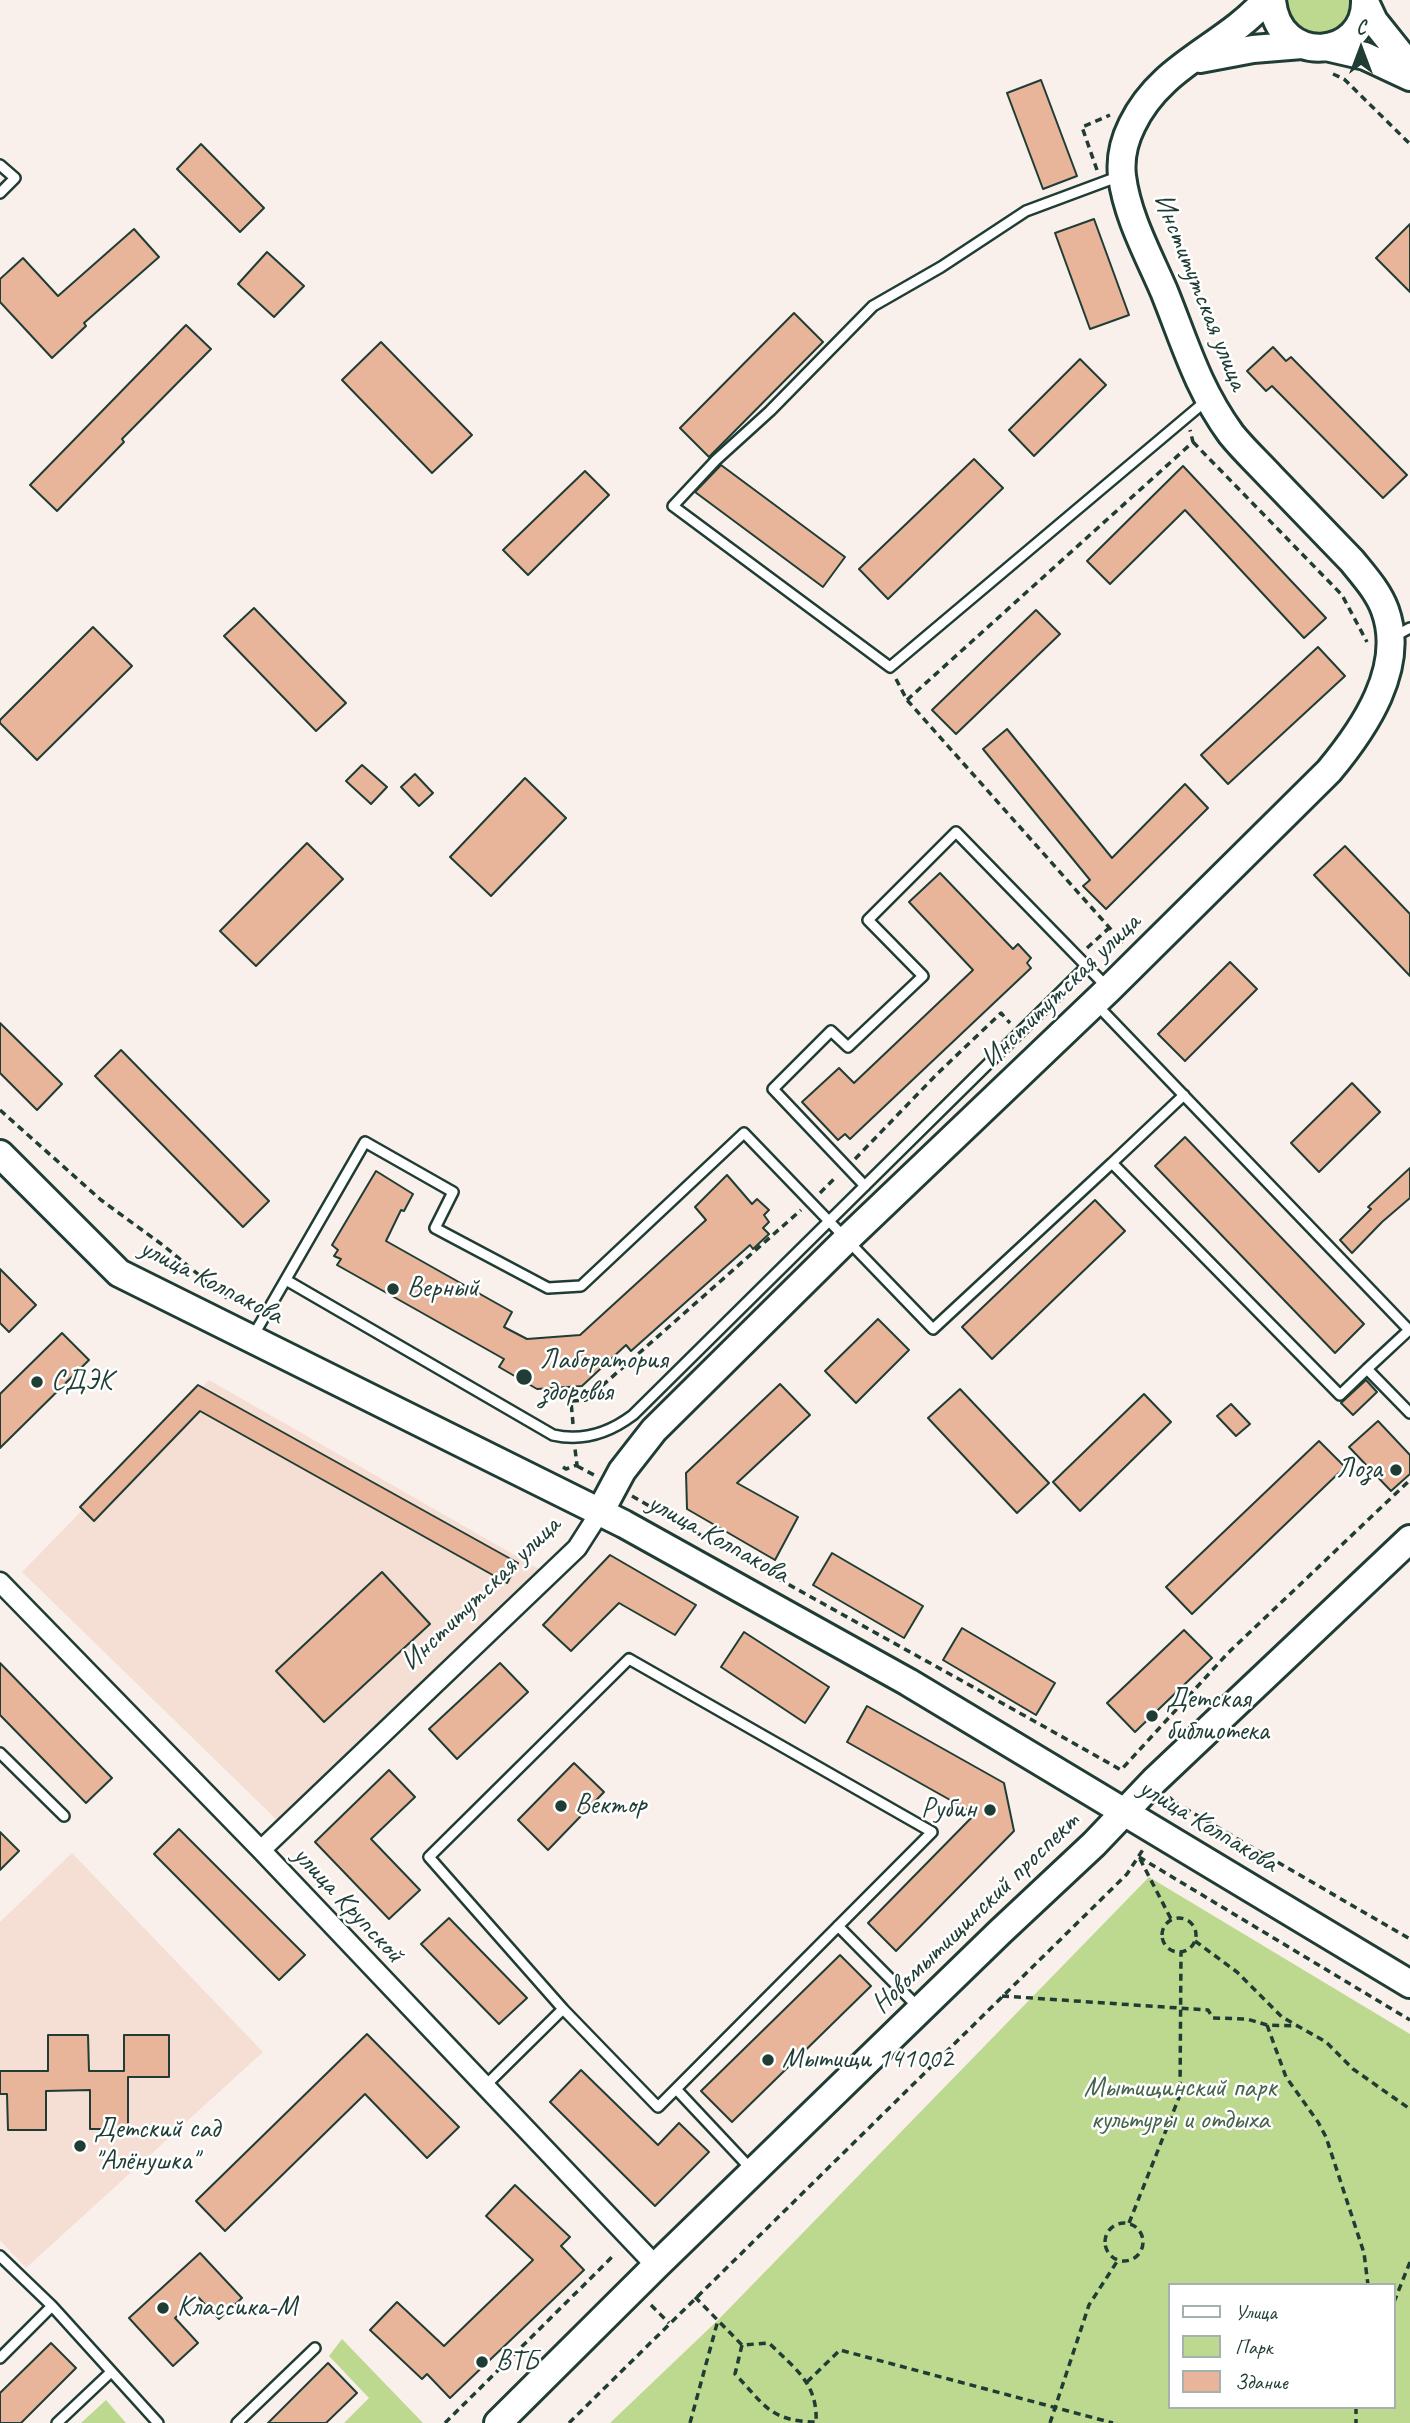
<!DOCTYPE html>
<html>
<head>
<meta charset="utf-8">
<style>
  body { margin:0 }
  #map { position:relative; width:1410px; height:2423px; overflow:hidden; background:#faf0eb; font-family:Caveat,sans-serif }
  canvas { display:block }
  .legend { position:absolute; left:1168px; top:2283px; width:228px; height:126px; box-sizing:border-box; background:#fff; border:2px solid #a5b1ae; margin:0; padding:9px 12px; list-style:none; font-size:21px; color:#1f3d34 }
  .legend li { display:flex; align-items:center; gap:14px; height:35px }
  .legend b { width:35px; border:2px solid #a5b1ae }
  .north { position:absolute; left:1326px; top:14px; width:70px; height:70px; -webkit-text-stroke:5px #fff; paint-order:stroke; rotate:0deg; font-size:19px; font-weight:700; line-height:28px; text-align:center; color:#1f3d34 }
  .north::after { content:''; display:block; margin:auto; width:24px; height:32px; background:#1f3d34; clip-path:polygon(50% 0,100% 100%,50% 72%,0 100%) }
</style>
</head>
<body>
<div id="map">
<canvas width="1410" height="2423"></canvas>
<ul class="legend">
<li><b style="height:9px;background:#fff"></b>Улица</li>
<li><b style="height:19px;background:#bdd88f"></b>Парк</li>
<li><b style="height:19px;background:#e8b49a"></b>Здание</li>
</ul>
<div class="north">С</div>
</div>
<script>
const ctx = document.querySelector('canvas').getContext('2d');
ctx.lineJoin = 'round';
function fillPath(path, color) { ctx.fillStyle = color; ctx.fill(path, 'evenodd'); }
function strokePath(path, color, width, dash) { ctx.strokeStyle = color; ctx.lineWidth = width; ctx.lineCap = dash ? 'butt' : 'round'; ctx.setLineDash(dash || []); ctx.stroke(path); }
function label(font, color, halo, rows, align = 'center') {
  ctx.font = font + ' Caveat,sans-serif'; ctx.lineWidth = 5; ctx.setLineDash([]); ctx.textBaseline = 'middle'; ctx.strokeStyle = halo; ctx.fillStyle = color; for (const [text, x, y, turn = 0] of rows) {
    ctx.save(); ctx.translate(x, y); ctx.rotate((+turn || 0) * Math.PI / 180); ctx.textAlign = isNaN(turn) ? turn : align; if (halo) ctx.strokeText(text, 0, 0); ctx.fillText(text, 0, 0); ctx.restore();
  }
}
const built = new Path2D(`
  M209,1380L539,1569L279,1822L22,1572Z
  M72,1853L263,2052L26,2268L0,2240V1922Z`);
const green = new Path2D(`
  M1284,0H1354C1350,20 1336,42 1312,35C1305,33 1298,28 1292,24Z
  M1149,1877L1410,2034V2423H610L718,2320ZM1170,2285H1394V2407H1170Z
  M342,2339L423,2423H344L369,2398L329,2356Z
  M106,2400L126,2423H81Z`);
const building = new Path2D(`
  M1041,80L1077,176L1043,189L1007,93Z
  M201,144L264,208L240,232L177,169Z
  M1094,219L1129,315L1090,329L1055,233Z
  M1410,224V292L1376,258Z
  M134,229L159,257L84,323L86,326L52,358L0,302V279L23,258L58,296Z
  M267,252L304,286L274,317L238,284Z
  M794,313L823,342L709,457L680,428Z
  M186,325L211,349L122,439L124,442L57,511L30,485Z
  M381,342L472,435L432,473L342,380Z
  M1273,347L1286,361L1291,357L1407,475L1383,498L1272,386L1266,391L1247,371Z
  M1080,359L1106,385L1034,456L1009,430Z
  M974,459L1003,488L888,599L859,569Z
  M721,465L845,557L823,587L695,492Z
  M1183,466L1326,618L1304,638L1185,510L1110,584L1087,561Z
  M585,471L609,495L528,575L503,550Z
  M254,608L346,703L316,731L224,636Z
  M1036,610L1060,634L956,734L932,710Z
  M93,627L132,666L37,760L0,723V720Z
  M1318,647L1345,676L1228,784L1201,755Z
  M1007,729L1112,858L1185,784L1208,808L1106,909L1083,886L1090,880L983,749Z
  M362,765L387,787L371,804L346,781Z
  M415,774L433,793L419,806L401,787Z
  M525,778L566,818L491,896L450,857Z
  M307,843L343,879L256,966L220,931Z
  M1345,846L1410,914V976L1314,875Z
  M940,873L1013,949L1018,944L1031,958L1027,963L1031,968L850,1139L845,1134L838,1140L802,1102L839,1068L854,1083L973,970L909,902Z
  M1230,962L1257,989L1185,1061L1158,1034Z
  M0,1023L62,1084L37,1110L0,1073Z
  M121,1050L269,1201L243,1227L95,1076Z
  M1352,1083L1380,1112L1319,1172L1291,1143Z
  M1185,1137L1364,1324L1335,1353L1155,1166Z
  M1410,1168V1198L1382,1222L1352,1253L1340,1240L1371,1209L1368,1207Z
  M376,1171L413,1194L404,1211L401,1210L386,1241L512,1312L504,1327L527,1339L580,1335L706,1220L695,1207L727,1175L752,1204L757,1199L769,1210L764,1215L769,1222L763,1228L769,1234L753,1249L750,1245L631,1351L626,1345L582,1386L537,1389L499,1367L504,1359L337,1265L341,1259L334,1256L338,1250L332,1245Z
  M1095,1200L1125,1231L992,1359L962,1327Z
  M0,1269L36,1305L9,1332L0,1323Z
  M878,1319L909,1350L856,1403L825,1371Z
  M62,1333L89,1360L0,1448V1394Z
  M1366,1380L1377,1392L1353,1415L1341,1403Z
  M780,1384L810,1415L737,1483L798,1517L775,1560L687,1509L686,1473Z
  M198,1385L518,1563L507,1583L200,1411L94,1521L80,1507Z
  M960,1389L1049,1483L1017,1513L928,1418Z
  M1144,1394L1171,1422L1080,1511L1053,1482Z
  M1231,1404L1250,1424L1236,1436L1217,1416Z
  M1378,1421L1410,1455V1474L1391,1491L1349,1447Z
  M1319,1441L1345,1467L1192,1614L1166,1587Z
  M832,1553L923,1606L904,1638L813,1585Z
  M610,1555L696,1605L675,1635L619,1603L571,1651L543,1625Z
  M382,1572L430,1624L324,1722L276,1671Z
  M962,1628L1055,1683L1036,1715L943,1660Z
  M1184,1630L1212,1658L1135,1732L1107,1703Z
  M744,1632L829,1687L805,1723L721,1667Z
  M0,1663L112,1778L86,1803L0,1715Z
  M500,1663L528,1692L457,1759L429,1729Z
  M867,1706L1004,1783L1014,1831L896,1951L868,1923L975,1814L847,1742Z
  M574,1763L604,1792L548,1850L518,1820Z
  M389,1770L415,1797L371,1839L420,1890L389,1919L315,1842Z
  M179,1829L305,1955L279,1980L154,1854Z
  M0,1832L19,1851L0,1870Z
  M449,1918L527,1998L499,2024L421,1944Z
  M840,1955L871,1986L732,2122L701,2091Z
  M367,2034L459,2127L427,2158L365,2094L225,2231L196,2201Z
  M48,2035H88L89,2071H124V2035H169V2077H128V2129H90V2090L46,2091V2130H8L7,2094H0V2071H48Z
  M581,2070L658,2145L679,2123L709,2152L655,2206L550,2102Z
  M515,2185L570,2237L561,2246L584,2270L450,2398L427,2374L422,2379L370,2330L397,2302L444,2346L533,2260L486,2216Z
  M200,2253L242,2298L219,2319L198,2297L175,2318L198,2343L173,2366L129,2318Z
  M51,2343L76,2368L21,2423H0V2393Z
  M328,2363L357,2393L326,2423H268Z`);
const path = new Path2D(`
  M1333,74L1344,79L1410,144
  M1097,170L1082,127L1110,115
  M1193,442L1342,595L1367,642
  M896,679L907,700L1123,943
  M907,700L1193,442L1190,430
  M1087,948L1109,928
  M0,1110L101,1200L164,1246L229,1300
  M855,1159L937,1074L1001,1013L1010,1023
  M820,1193L837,1176
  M573,1424L571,1401L586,1400L801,1210
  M577,1466L594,1475
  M563,1467L566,1469L577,1465L575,1449
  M632,1496C794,1589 959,1678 1121,1770L1228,1653L1410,1480
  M1174,1802L1410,1939
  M1167,1812L1174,1802L1168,1796
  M1139,1857L1410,2020
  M1140,1859L1171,1919
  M1162 1935a17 17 0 1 1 34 0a17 17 0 1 1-34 0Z
  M1195,1941L1237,1972L1282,2017L1326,2042L1353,2069L1410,2109
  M1002,1996L1208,2010L1213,2018L1247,2019L1267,2025L1298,2026
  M1267,2025L1286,2077L1318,2122L1326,2137L1364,2253L1368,2285
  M1105 2242a19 19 0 1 1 38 0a19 19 0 1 1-38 0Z
  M1129,2223L1180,2095L1181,1952
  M695,2297L742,2345L769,2343C794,2368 818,2383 816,2422
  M1394,2302L1410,2262
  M651,2305L669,2323
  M742,2345L735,2374C765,2405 769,2421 816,2422
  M807,2382L840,2350L1113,2423
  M1356,2407V2423
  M445,2423L614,2255
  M569,2423L1127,1874L1144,1848
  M690,2423L718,2320
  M1050,2423L1089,2305L1118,2260`);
const lane = new Path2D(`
  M0,165L15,178L0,193
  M1120,176L1026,211L941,267L873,306L770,411L716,460L673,506L890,667L1207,400
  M1395,636L1410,628
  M1096,1004L1409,1330L1367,1369
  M1184,1095L1112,1163L1340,1395L1367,1369L1410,1413
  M865,1186L773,1089L831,1031L848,1047L923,976L868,920L956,832L1108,988
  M286,1280L553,1435C583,1442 609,1433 633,1415L1087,966
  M252,1338L365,1142L453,1192L435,1228L548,1288L581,1286L744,1133L933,1329L1112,1163
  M0,1753L64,1816
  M838,1926L918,2007
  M484,2087L563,2009L658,2107L932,1832L629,1659L429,1857L563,2009
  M676,2089L751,2169
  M0,2256L52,2306
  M0,2358L52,2306L158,2423
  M57,2423L111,2372
  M237,2423L315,2348`);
const street = new Path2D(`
  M0,1582L261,1850L656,2266
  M261,1850L577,1548L600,1512`);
const secondary = new Path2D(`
  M1272,0C1278,68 1367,59 1365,0
  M1365,2L1374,21L1410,66
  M1326,47L1365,56L1410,77
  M1200,59L1253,49L1302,45
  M0,1154L119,1273L624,1524L908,1682L1410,1984
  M600,1512L622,1471L654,1430L847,1239L1109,989L1329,771C1364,729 1406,668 1385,610C1378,591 1364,576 1352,561C1325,533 1298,505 1271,477C1258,463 1243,449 1231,434C1197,387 1185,343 1164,291C1148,254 1127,216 1122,176C1120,158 1124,141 1132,125C1161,64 1224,48 1266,0
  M498,2423L656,2266L1000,1932L1094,1844L1154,1781L1410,1539`);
const markers = [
  [393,1289,7,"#1f3d34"],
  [524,1377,9,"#1f3d34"],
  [37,1382,7,"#1f3d34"],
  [1396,1470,7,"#1f3d34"],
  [1152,1716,7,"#1f3d34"],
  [561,1806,7,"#1f3d34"],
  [990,1810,7,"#1f3d34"],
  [768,2060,7,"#1f3d34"],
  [80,2146,7,"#1f3d34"],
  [163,2308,7,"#1f3d34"],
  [482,2362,7,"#1f3d34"]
];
const streetNames = [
  ["Институтская улица",1200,292,68],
  ["Институтская улица",1061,991,-44],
  ["улица Колпакова",211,1282,27],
  ["улица Колпакова",718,1539,29],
  ["Институтская улица",481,1594,-44],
  ["улица Колпакова",1208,1826,31],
  ["улица Крупской",348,1905,47],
  ["Новомытищинский проспект",976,1913,-44]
];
const poiNames = [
  ["Верный",407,1289],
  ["Лаборатория",540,1361],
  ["здоровья",540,1393],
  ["СДЭК",51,1382],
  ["Лоза",1382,1470,"right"],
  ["Детская",1166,1700],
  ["библиотека",1166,1732],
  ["Вектор",575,1806],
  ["Рубин",976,1810,"right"],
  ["Мытищи 141002",782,2060],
  ["Детский сад",94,2130],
  ["\"Алёнушка\"",94,2162],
  ["Классика-М",177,2308],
  ["ВТБ",496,2362]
];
const parkNames = [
  ["Мытищинский парк",1180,2089],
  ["культуры и отдыха",1180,2121]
];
fillPath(built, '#f5ded3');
fillPath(green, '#bdd88f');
fillPath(building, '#e8b49a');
strokePath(building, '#1f3d34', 2);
strokePath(lane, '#1f3d34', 14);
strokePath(street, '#1f3d34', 23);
strokePath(secondary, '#1f3d34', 32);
strokePath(path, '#1f3d34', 3.5, [7, 5]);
strokePath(lane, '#fff', 9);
strokePath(street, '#fff', 18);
strokePath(secondary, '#fff', 26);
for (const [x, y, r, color] of markers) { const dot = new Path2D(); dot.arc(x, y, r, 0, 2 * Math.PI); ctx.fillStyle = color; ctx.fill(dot); strokePath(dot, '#fff', 2.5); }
label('28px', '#1f3d34', '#fff', streetNames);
label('28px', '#1f3d34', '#fff', poiNames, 'left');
label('28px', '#46644b', '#fff', parkNames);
</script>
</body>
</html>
